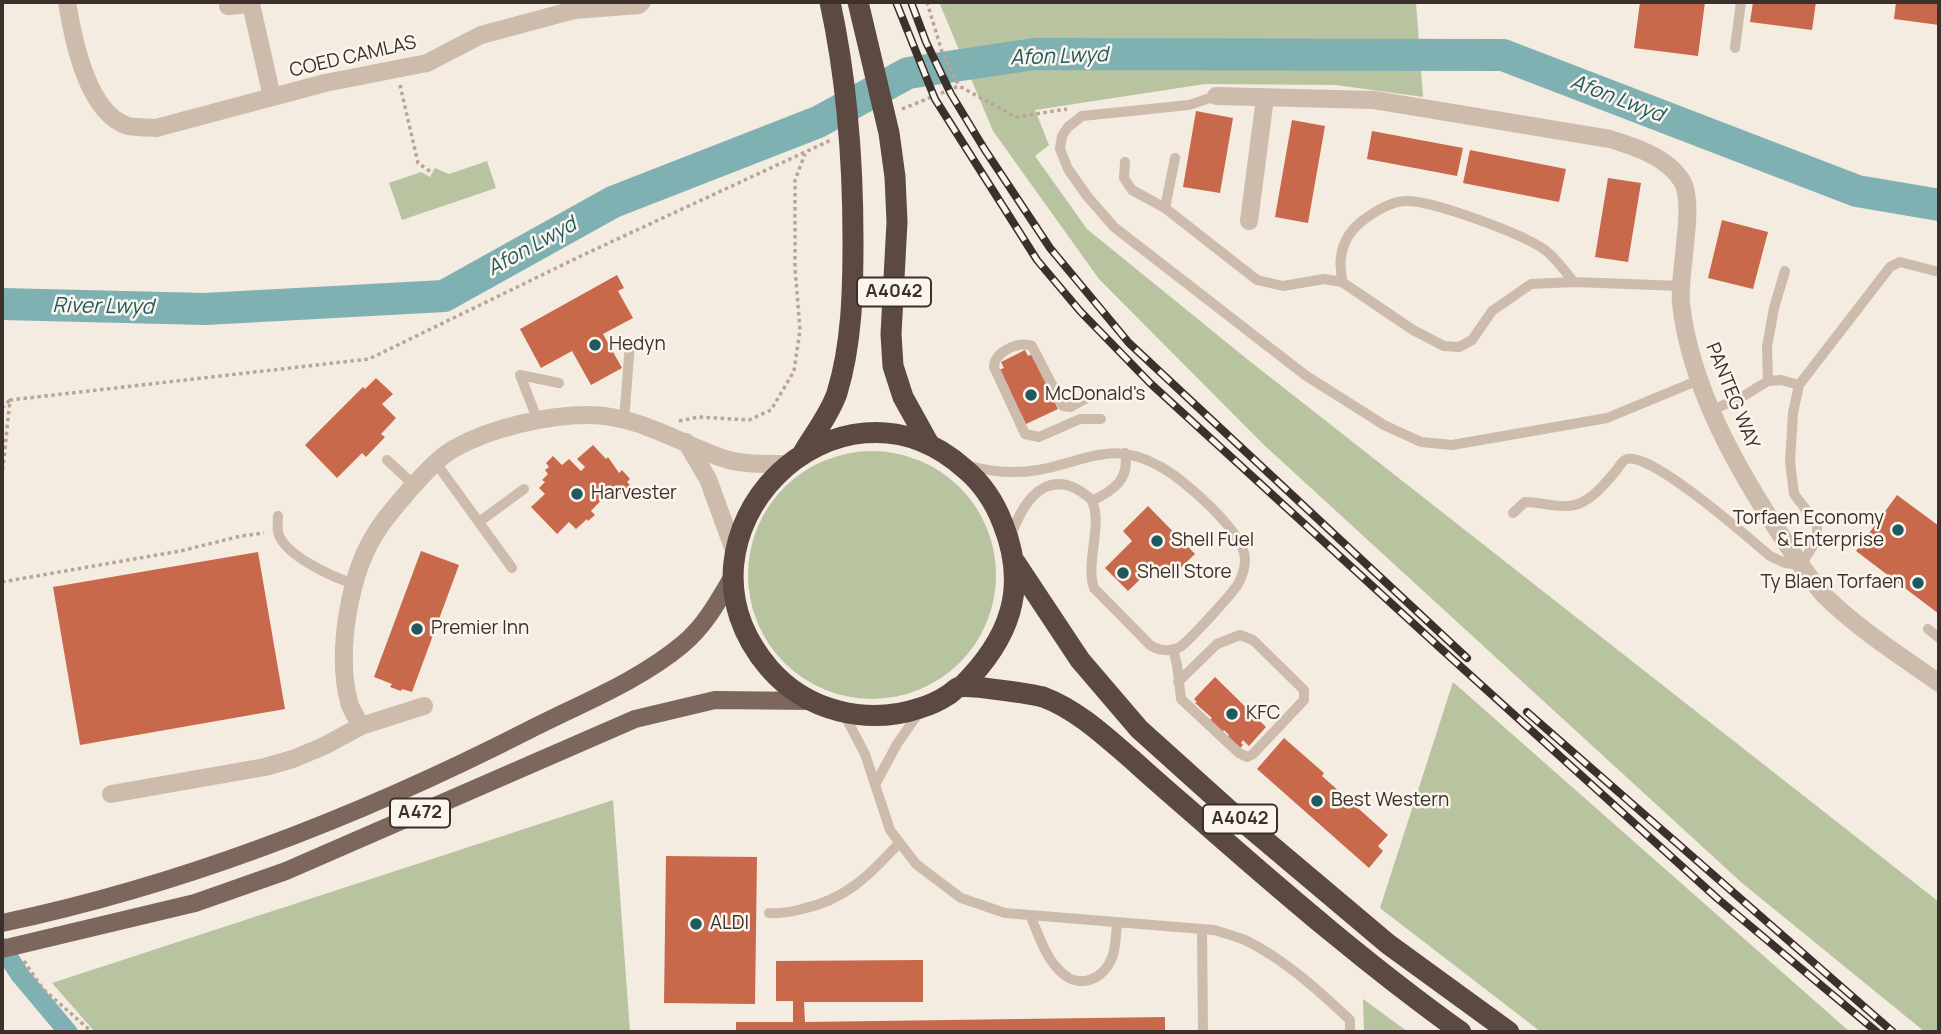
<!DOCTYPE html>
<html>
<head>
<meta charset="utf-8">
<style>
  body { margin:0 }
  #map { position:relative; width:1941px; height:1034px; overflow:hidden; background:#f4ebe1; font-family:Manrope,sans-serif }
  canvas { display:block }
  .frame { position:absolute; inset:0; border:4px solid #3b302b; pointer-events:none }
</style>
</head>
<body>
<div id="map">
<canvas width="1941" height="1034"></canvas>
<div class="frame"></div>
</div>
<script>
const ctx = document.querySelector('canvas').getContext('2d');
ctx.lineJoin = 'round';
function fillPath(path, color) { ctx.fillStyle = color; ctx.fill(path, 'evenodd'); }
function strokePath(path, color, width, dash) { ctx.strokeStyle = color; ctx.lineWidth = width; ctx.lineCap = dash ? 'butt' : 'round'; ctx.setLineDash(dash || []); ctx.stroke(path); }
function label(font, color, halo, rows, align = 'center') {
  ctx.font = font + ' Manrope,sans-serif'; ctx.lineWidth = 5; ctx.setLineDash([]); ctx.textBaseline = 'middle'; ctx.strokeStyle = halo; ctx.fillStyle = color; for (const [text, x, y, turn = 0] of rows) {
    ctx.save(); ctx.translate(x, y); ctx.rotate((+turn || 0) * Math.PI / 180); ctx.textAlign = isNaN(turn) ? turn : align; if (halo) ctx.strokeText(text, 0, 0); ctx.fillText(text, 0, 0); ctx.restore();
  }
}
const green = new Path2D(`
  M939,2H1416L1423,97L1336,85L1205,84L1035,110L1049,145L1035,156L1087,229L1247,359L1939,902V1032H1925L1742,883L1263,444L1099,279L993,131Z
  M487,161L496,188L402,220L389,183L421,172L430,177L435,168L449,174Z
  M748 575a124 124 0 1 1 248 0a124 124 0 1 1-248 0Z
  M1453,682L1850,1032H1541L1380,908Z
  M613,800L630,1032H95L52,983Z
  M1363,999L1408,1032H1364Z`);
const canal = new Path2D(`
  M2,947L20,975L68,1032`);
const river = new Path2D(`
  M2,304L205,309L444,296L613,202L818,122L908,73L1034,54L1503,55L1857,191L1939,205`);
const building = new Path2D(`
  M1640,2H1705L1698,56L1634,48Z
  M1753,2H1816L1812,30L1750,22Z
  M1896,2H1939V25L1894,19Z
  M1196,111L1233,118L1220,193L1183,187Z
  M1292,120L1325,126L1308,223L1275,217Z
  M1372,131L1463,148L1457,176L1367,159Z
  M1470,150L1566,169L1559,202L1463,183Z
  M1608,178L1641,183L1628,262L1595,257Z
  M1722,220L1768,232L1753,289L1708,278Z
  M617,275L624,288L618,291L633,318L603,334L622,368L591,385L572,351L541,368L520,329Z
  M1025,350L1028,356L1032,354L1058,409L1026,424L999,370L1004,368L1001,362Z
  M376,378L393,394L382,404L396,418L381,434L385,437L366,457L362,453L337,478L305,445L363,387L365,389Z
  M593,445L606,459L608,457L619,473L622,470L630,479L627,482L630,485L620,494L618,492L613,496L609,492L591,511L595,515L588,521L587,519L576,529L569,522L557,534L531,507L545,494L539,488L545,482L542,480L548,474L545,470L549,467L546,463L553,456L562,465L569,459L581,471L585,467L577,459Z
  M1897,495L1939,526V614L1856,551Z
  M1148,506L1195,554L1170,578L1156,564L1128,591L1105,568L1132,541L1123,531Z
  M421,551L459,565L412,692L402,689L401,691L390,687L392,684L374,677Z
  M258,552L285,709L80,745L53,587Z
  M1215,677L1266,727L1249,746L1243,740L1241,743L1243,745L1239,749L1227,738L1229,735L1224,730L1222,733L1209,721L1212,718L1195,703L1197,702L1194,699Z
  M1284,738L1324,773L1322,776L1388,835L1378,846L1383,851L1369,868L1257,769Z
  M666,856L757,857L755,1004L664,1003Z
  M923,960V1002H804L805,1022L1165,1017V1032H736V1022H793V1001H776V961Z`);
const path = new Path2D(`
  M927,2L942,52L959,86
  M400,85L418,163L431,172
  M902,109L959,86L1016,117L1067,109
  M2,408L10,400
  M679,421L699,417L749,420L771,410L794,371L800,330L795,268V180L805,154
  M2,477L10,400L369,359L583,255L831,140
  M2,582L180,551L241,536L264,533
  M24,961L43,989L92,1032`);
const lane = new Path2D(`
  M1735,48L1741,2
  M1216,96L1189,105L1082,116L1068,127L1062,136L1060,149L1068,169L1087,196L1114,227L1305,375L1384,425L1421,442L1452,445L1607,418L1699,380
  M1125,162L1124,178L1132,190L1165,208L1257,280L1283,286L1324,279L1342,282L1413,330L1444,346L1459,347L1472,340L1492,311L1531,284L1574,282L1681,286
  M1165,208L1175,158
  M1343,283C1337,259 1342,237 1362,221C1374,212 1389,202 1405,201C1432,200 1523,234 1545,250C1556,258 1565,272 1574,282
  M520,375L538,421
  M520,375L559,383
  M1768,381L1767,347L1774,308L1785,271
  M1085,399L1070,407L1063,406L1032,346C1018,341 994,352 994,367L1025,434L1039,437L1080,419H1101
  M1712,410L1742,397L1768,381L1781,380L1799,385
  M624,420L630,344
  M387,460L414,485
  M436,463L512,568
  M970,466C992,472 1015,474 1038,470C1088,461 1112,439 1161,467C1185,480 1244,532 1245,559C1245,568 1242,577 1238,584C1232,594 1189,641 1180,647C1171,652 1158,651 1150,645L1094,588C1085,563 1103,525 1092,501C1089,496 1080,491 1075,488C1040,472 1020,509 1011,536
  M1092,501C1114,490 1130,479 1125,453
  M1513,513L1525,502C1540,502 1554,507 1568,506C1588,505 1603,486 1615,472C1618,469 1621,462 1625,460C1645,446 1751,540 1770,556L1785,563L1801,565L1814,544L1817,533V524L1794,494L1790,462L1793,413L1799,385L1890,267L1900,262L1939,272
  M278,516C278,521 277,527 278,532C283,555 334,578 355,584
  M479,522L524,489
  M1928,629L1939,638
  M1173,649L1177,665L1181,699L1239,753L1247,757L1253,754L1304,700V690L1253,640L1240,635L1217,644L1178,682
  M844,714L865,754L890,830L916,864L961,898L1005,913L1214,930C1224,933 1235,936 1245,940C1284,959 1318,990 1350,1020V1032
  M875,785L897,744L920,711
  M769,913C781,914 791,912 802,909C845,900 870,875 899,843
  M1030,915C1038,933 1044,954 1058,969C1077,991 1104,981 1113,955C1116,945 1116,933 1117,922
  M1202,929L1203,1032`);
const street = new Path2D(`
  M67,2C73,39 87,113 128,126C137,128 148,127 156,128L325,83L427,63L481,35L574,10L639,5L642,2
  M228,6L251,4L272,97
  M1216,96L1374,100L1610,139C1636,147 1667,157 1682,181C1696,204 1678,273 1681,303C1690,387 1738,471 1784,540C1797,559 1809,579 1825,596C1858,629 1901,656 1939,683
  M1249,221L1265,98
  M686,442L708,479L735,553
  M361,726C357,718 351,710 349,702C336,652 349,571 379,528C388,514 401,500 412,487C425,473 439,457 455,448C491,428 547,415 588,415C634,415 673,439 714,455C737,465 762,464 787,464
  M111,794L265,767L293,759L324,746L361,726L424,706`);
const primary = new Path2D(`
  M2,923C187,884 363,815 531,729C582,703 639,681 683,644C705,626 719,600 733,576
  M2,949L195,903L286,871L635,719L715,700L812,701`);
const highway = new Path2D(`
  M858,2L889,133L895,177L897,222L891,334L893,366L903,397L929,444
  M803,453C814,434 830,414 837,393C852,344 853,291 853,240C853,160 847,80 830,2
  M1015,562L1080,660L1139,729L1229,810L1388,944L1509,1032
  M961,687C1009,640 1029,589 1003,524C995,503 983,484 965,469C838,354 655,535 769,668C806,711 867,726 920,708C930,705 939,701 948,695C952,693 955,688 960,687C970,685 1032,694 1043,697C1078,710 1107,738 1135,762C1159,784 1184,805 1209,827C1290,898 1373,969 1461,1032`);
const rail = new Path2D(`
  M896,2L935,99L1037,260L1080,311L1150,383L1438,646L1718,899L1877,1032
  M911,2L926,42L951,94L985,150L1050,248L1129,343L1467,658
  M1527,712L1893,1032`);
const markers = [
  [595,345,7,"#1f5a5e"],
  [1031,395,7,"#1f5a5e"],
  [577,494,7,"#1f5a5e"],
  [1898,530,7,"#1f5a5e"],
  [1157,541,7,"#1f5a5e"],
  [1123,573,7,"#1f5a5e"],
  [1918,583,7,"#1f5a5e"],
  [417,629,7,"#1f5a5e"],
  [1232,714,7,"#1f5a5e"],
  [1317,801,7,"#1f5a5e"],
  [696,924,7,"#1f5a5e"]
];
const shields = [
  [894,292,74],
  [420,813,60],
  [1240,819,74]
];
const shieldNames = [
  ["A4042",894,292],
  ["A472",420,813],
  ["A4042",1240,819]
];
const streetNames = [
  ["COED CAMLAS",353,57,-13],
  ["PANTEG WAY",1732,396,68]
];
const poiNames = [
  ["Hedyn",609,345],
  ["McDonald's",1045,395],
  ["Harvester",591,494],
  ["Torfaen Economy",1884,519,"right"],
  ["& Enterprise",1884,541,"right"],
  ["Shell Fuel",1171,541],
  ["Shell Store",1137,573],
  ["Ty Blaen Torfaen",1904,583,"right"],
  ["Premier Inn",431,629],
  ["KFC",1246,714],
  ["Best Western",1331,801],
  ["ALDI",710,924]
];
const waterNames = [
  ["Afon Lwyd",1059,57,-2],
  ["Afon Lwyd",1617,99,21],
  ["Afon Lwyd",532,247,-29],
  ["River Lwyd",103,307,1]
];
fillPath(green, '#b8c4a0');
strokePath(canal, '#7fb0b2', 19);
strokePath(river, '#7fb0b2', 32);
fillPath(building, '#c8694b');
strokePath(path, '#b9a596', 3.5, [3.5, 3.5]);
strokePath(lane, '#cdbbac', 10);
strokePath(street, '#cdbbac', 18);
strokePath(primary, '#7d675c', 18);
strokePath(highway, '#5c4a42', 21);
strokePath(rail, '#3b302b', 8);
strokePath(rail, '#fbf5ee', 5, [16]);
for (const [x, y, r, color] of markers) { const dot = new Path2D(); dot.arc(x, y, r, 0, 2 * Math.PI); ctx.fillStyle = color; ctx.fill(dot); strokePath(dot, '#fbf5ee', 2.5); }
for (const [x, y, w] of shields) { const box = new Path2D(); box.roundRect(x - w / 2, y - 14.5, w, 29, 5); ctx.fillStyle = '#fbf5ee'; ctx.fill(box); strokePath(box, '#3b302b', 2); }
label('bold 18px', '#3b302b', null, shieldNames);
label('19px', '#3b302b', '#fbf5ee', streetNames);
label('19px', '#3b302b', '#fbf5ee', poiNames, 'left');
label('italic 21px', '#1f5a5e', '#fbf5ee', waterNames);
</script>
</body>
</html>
